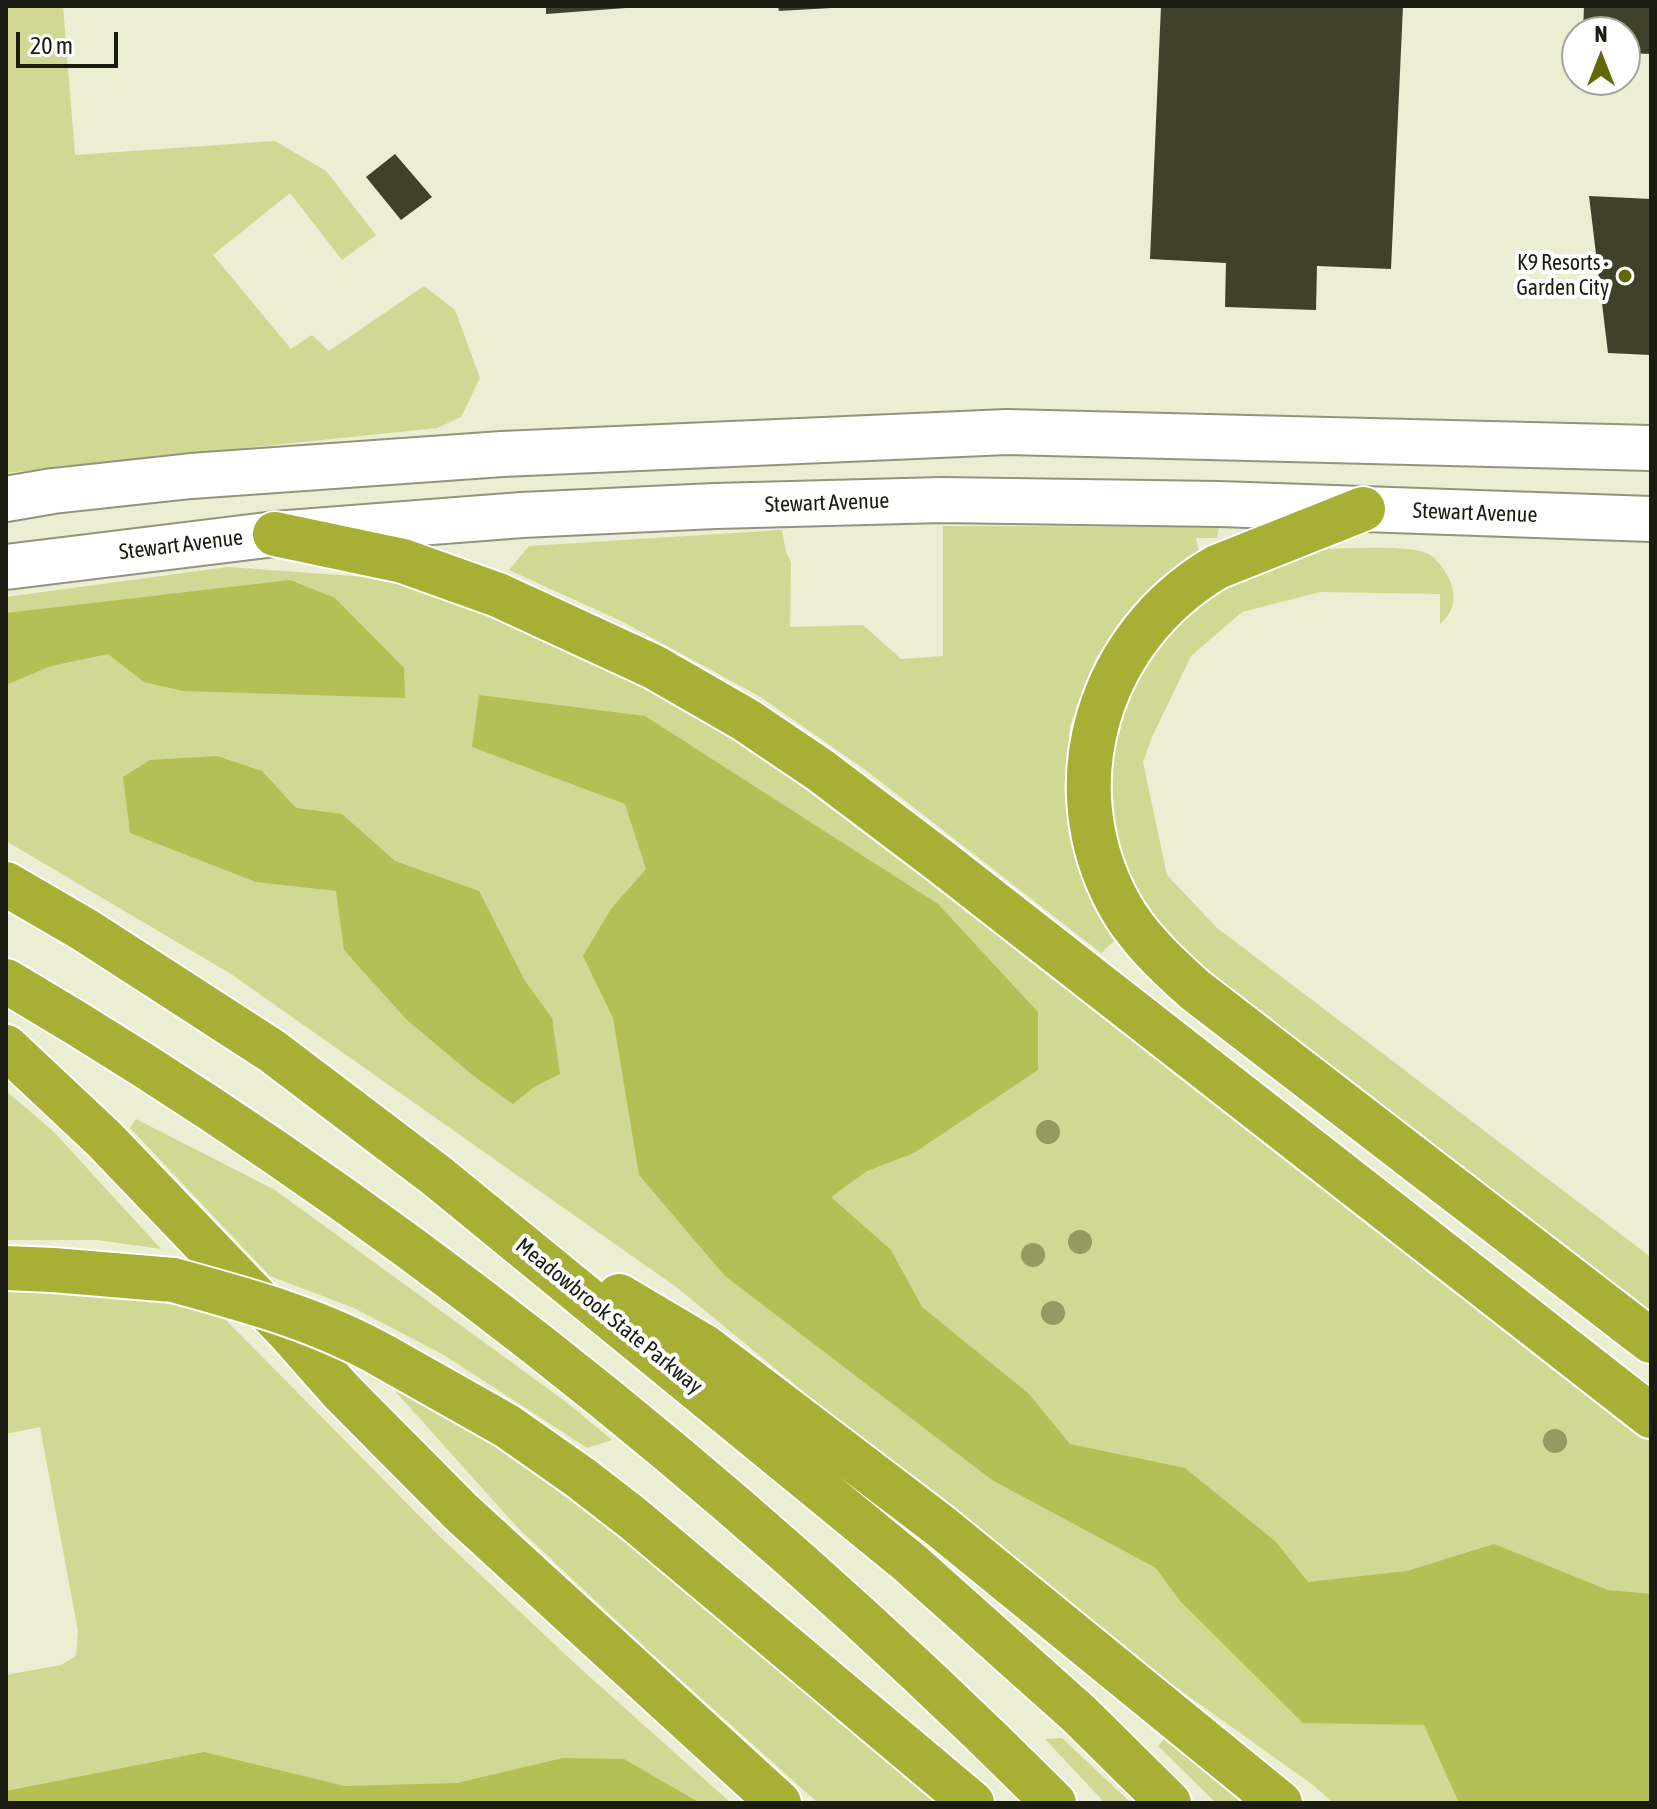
<!DOCTYPE html>
<html>
<head>
<meta charset="utf-8">
<style>
  body { margin:0 }
  #map { position:relative; width:1657px; height:1809px; overflow:hidden; background:#ebeed3; font-family:"Asap Condensed",sans-serif }
  canvas { display:block }
  .frame { position:absolute; inset:0; border:8px solid #1a1c12; pointer-events:none }
  .north { position:absolute; left:1561px; top:16px; width:80px; height:80px; box-sizing:border-box; background:#fff; border:2px solid #a3a4a0; border-radius:50%; rotate:0deg; font-size:22px; font-weight:700; line-height:32px; text-align:center; color:#1a1c12 }
  .north::after { content:''; display:block; margin:auto; width:28px; height:36px; background:#636705; clip-path:polygon(50% 0,100% 100%,50% 72%,0 100%) }
  .scale { position:absolute; left:16px; top:32px; width:102px; height:36px; box-sizing:border-box; border:4px solid #1a1c12; border-top:0; padding-left:10px; font-size:24px; line-height:28px; white-space:nowrap; color:#1a1c12; -webkit-text-stroke:6px #fff; paint-order:stroke }
</style>
</head>
<body>
<div id="map">
<canvas width="1657" height="1809"></canvas>
<div class="frame"></div>
<div class="north">N</div>
<div class="scale">20 m</div>
</div>
<script>
const ctx = document.querySelector('canvas').getContext('2d');
ctx.lineJoin = 'round';
function fillPath(path, color) { ctx.fillStyle = color; ctx.fill(path, 'evenodd'); }
function strokePath(path, color, width, dash) { ctx.strokeStyle = color; ctx.lineWidth = width; ctx.lineCap = dash ? 'butt' : 'round'; ctx.setLineDash(dash || []); ctx.stroke(path); }
function label(font, color, halo, rows, align = 'center') {
  ctx.font = font + ' "Asap Condensed",sans-serif'; ctx.lineWidth = 8; ctx.setLineDash([]); ctx.textBaseline = 'middle'; ctx.strokeStyle = halo; ctx.fillStyle = color; for (const [text, x, y, turn = 0] of rows) {
    ctx.save(); ctx.translate(x, y); ctx.rotate((+turn || 0) * Math.PI / 180); ctx.textAlign = isNaN(turn) ? turn : align; if (halo) ctx.strokeText(text, 0, 0); ctx.fillText(text, 0, 0); ctx.restore();
  }
}
const green = new Path2D(`
  M6,6H63L75,155L275,141L326,171L376,235L342,260L290,193L213,255L291,349L312,335L329,351L424,286L455,310L480,378L461,417L437,428L6,473Z
  M943,526L1219,527L1217,538H1196L1200,555L1150,593L1096,658L1070,726L1065,800L1086,887L1118,938L1101,953L867,771L759,696L621,621L509,570L529,546L782,530L786,552L791,562L790,627L863,625L901,659L943,656Z
  M1325,549C1347,549 1413,544 1430,555C1441,562 1451,579 1453,591C1455,605 1451,614 1440,624V594L1320,592L1242,612L1191,656L1152,737L1143,762L1167,875L1216,927L1644,1252L1651,1258V1316L1183,955L1137,898L1109,829L1110,745L1142,662L1198,599L1261,562Z
  M228,567L394,579L587,649L687,701L855,816L1592,1386L1651,1439V1803H1333L1313,1785L1065,1608L679,1289L231,974L6,841V597Z
  M6,1091L53,1131L161,1249L97,1240H6Z
  M136,1119L275,1190L566,1402L612,1440L587,1448L444,1355L354,1308L270,1276L130,1128Z
  M6,1286L145,1296L219,1313L438,1535L581,1669L731,1803H6V1675L61,1665L76,1656L78,1631L40,1427L6,1434Z
  M378,1372L466,1424L522,1464L721,1614L952,1803H818L651,1653L518,1528Z
  M1169,1734L1248,1803H1216L1158,1746Z
  M1062,1738L1131,1803H1105L1045,1739Z`);
const forest = new Path2D(`
  M290,580L335,598L404,668L405,698L183,691L144,682L108,654L51,666L6,685V613Z
  M479,695L645,716L938,904L1038,1012V1070L914,1153L867,1171L831,1197L891,1250L922,1307L1028,1393L1070,1444L1185,1468L1276,1542L1308,1582L1407,1571L1494,1544L1608,1590L1651,1594V1803H1459L1424,1725L1303,1723L1180,1601L1156,1568L992,1480L725,1276L639,1175L613,1018L583,956L611,909L646,869L625,804L472,747Z
  M217,756L262,771L296,808L342,814L395,861L479,891L525,981L552,1018L560,1074L534,1087L513,1104L475,1077L407,1020L344,950L336,891L256,882L130,833L123,777L150,760Z
  M204,1752L345,1786L457,1783L563,1758L624,1759L700,1803H6V1791Z`);
const building = new Path2D(`
  M546,6H626V8L546,14Z
  M778,6H831V8L779,11Z
  M1161,6H1403L1391,269L1317,266L1316,310L1225,307L1226,263L1150,259Z
  M1584,6H1651V54L1625,53V32H1583Z
  M395,154L432,197L401,220L366,177Z
  M1589,196L1651,199V355L1608,353Z`);
const secondary = new Path2D(`
  M6,499L53,491L191,476L502,454L1007,432L1651,448
  M6,567L275,534L522,515L715,506L942,500L1219,504L1651,519`);
const motorway = new Path2D(`
  M1363,509L1217,567C1099,636 1053,783 1119,904C1137,937 1167,965 1195,990L1651,1341
  M275,534L403,561L498,595L654,667L746,720L820,770L943,863L1651,1416
  M6,884L85,930L272,1051L437,1176L910,1563L1079,1714L1169,1803
  M6,981C388,1206 740,1490 1054,1803
  M6,1047L104,1139L288,1331L341,1391L461,1512L779,1803
  M6,1268L53,1270L173,1280
  M619,1296L705,1347L939,1525L1280,1803
  M385,1357L507,1426L581,1478L634,1519L972,1803`);
const motorwayBridge = new Path2D(`
  M173,1280C246,1300 318,1319 385,1357`);
const trees = [
  [1048,1132],
  [1080,1242],
  [1033,1255],
  [1053,1313],
  [1555,1441]
];
const markers = [
  [1625,276,8,"#636705"]
];
const poiNames = [
  ["K9 Resorts -",1609,263],
  ["Garden City",1609,288]
];
const streetNames = [
  ["Stewart Avenue",827,503,-2],
  ["Stewart Avenue",1475,513,2],
  ["Stewart Avenue",181,545,-7],
  ["Meadowbrook State Parkway",609,1316,39]
];
fillPath(green, '#d1d893');
fillPath(forest, '#b6be56');
fillPath(building, '#3f412b');
strokePath(secondary, '#92947c', 48);
strokePath(motorway, '#fff', 48);
strokePath(secondary, '#fff', 44);
strokePath(motorway, '#a8af35', 44);
strokePath(motorwayBridge, '#fff', 48, []);
strokePath(motorwayBridge, '#a8af35', 44);
ctx.fillStyle = '#969a61';
for (const [x, y] of trees) { ctx.beginPath(); ctx.arc(x, y, 12, 0, 2 * Math.PI); ctx.fill(); }
for (const [x, y, r, color] of markers) { const dot = new Path2D(); dot.arc(x, y, r, 0, 2 * Math.PI); ctx.fillStyle = color; ctx.fill(dot); strokePath(dot, '#fff', 3); }
label('22px', '#1a1c12', '#fff', poiNames, 'right');
label('22px', '#1a1c12', '#fff', streetNames);
</script>
</body>
</html>
